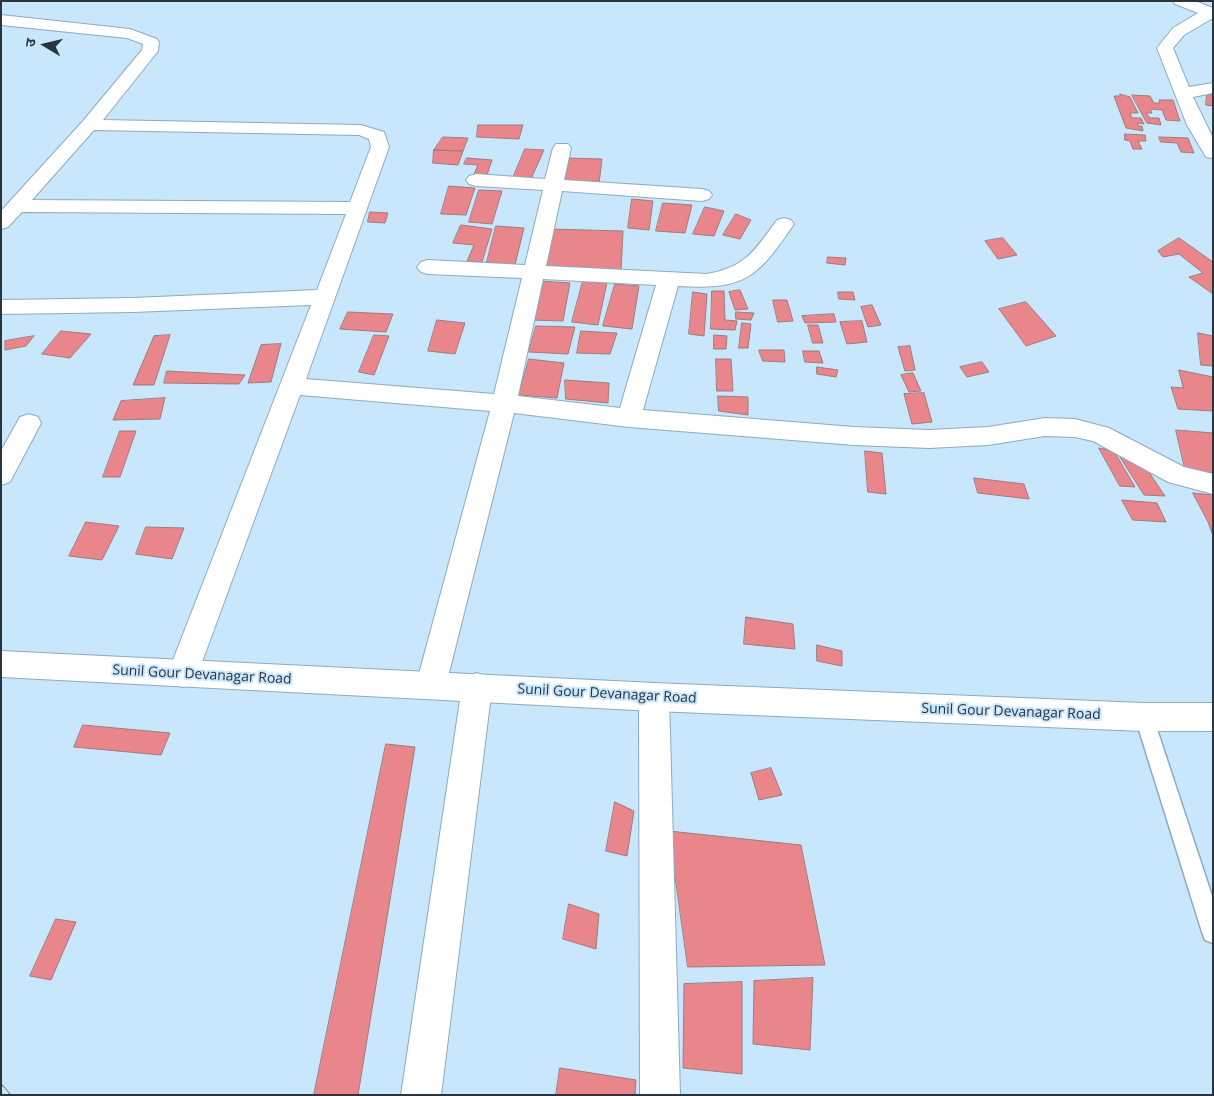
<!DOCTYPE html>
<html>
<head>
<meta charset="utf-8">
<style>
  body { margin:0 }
  #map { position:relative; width:1214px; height:1096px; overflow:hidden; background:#c9e7fc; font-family:"Open Sans","Noto Sans Devanagari",sans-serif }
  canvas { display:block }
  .frame { position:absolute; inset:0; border:2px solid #2a353e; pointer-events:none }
  .north { position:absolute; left:20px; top:20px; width:50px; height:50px; -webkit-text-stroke:4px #c9e7fc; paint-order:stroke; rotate:279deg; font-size:14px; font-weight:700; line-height:20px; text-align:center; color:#2a353e }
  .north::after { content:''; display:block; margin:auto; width:18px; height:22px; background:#2a353e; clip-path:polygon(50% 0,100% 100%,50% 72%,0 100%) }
</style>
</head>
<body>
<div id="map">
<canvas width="1214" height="1096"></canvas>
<div class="frame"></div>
<div class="north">उ</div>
</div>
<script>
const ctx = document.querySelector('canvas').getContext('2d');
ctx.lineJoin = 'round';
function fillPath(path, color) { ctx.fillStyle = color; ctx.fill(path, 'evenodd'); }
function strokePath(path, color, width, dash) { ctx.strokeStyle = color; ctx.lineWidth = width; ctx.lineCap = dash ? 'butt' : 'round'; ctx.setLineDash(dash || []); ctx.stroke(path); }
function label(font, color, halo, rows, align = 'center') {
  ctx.font = font + ' "Open Sans",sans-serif'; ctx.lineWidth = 4; ctx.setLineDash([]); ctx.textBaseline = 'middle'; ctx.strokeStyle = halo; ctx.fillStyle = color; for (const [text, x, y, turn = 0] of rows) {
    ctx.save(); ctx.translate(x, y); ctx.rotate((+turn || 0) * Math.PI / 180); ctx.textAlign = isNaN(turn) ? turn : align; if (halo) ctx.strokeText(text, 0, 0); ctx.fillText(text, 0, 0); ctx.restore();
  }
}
const building = new Path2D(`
  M1120,94L1130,97L1138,113H1130L1132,118H1141L1144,124L1138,123V126H1142L1143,131L1126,128L1114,96H1120Z
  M1207,94L1213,95V106L1206,105Z
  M1132,95L1150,96L1154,103H1160L1159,100H1173L1180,121L1166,120L1162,110L1150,109L1152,113H1146L1150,118H1159L1161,125L1147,123Z
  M478,125H523L519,139L477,137Z
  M1125,134L1145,135L1146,141H1138L1142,149H1133L1130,141L1125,140Z
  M443,137L468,138L463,151L434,150Z
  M1159,137L1188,138L1194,153L1181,152L1177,143L1161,142Z
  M525,149L544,150L531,179L513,178Z
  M434,150L463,151L458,165L433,163Z
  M467,158L492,160L487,175L474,174L478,165L464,164Z
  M566,158L602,159L599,184L561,181Z
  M449,186L475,188L466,215L441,214Z
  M479,190L502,191L492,224L469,222Z
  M632,199L653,201L649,230L628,228Z
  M663,203L692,205L685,233L656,231Z
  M705,207L724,211L714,236L693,234Z
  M370,212L388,213L385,223L368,222Z
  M736,214L751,220L740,239L723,235Z
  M461,225L492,229L482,262L467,261L474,245L453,243Z
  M496,226L524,228L515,265L487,262Z
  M549,229L623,231L621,271L548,268Z
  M1003,238L1017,255L998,259L985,241Z
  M1179,238L1213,262V294L1189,277L1203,273L1179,254L1163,257L1158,251Z
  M828,257L846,258L845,265L827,263Z
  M539,281L570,283L563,321L531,320Z
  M583,281L607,282L598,325L572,322Z
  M615,284L639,286L632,329L603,326Z
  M740,290L748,309L735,310L729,292Z
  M712,291H724L725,320L737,321L735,330L711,329Z
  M693,292L707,294L704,336L689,334Z
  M838,292H853L855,300L839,299Z
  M773,300H787L793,321L778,322Z
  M1026,302L1056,336L1026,346L999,309Z
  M872,305L881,325L868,327L861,307Z
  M348,312L393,314L386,332L340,329Z
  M736,312L754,313L751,320L736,319Z
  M834,314L836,322L805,323L802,316Z
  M437,320L465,323L455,354L428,351Z
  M862,321L867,342L847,344L840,322Z
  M742,323L751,324L748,348H739Z
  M808,325H818L823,343H813Z
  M536,326L575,327L568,354L529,352Z
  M61,331L91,334L70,358L42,354Z
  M581,331L617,333L610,354L577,353Z
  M1198,333L1213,336V366L1201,365Z
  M170,335L154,385H133L154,336Z
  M374,335L389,336L374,375L359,372Z
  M714,335L727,336L726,349H714Z
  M34,336L26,346L5,350V341Z
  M281,344L271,382L248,383L261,345Z
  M910,346L915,370L905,371L898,347Z
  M759,350H784L785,362L763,361Z
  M803,351H819L823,363L805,362Z
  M529,359L564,363L557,398L519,395Z
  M716,359H731L733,391H717Z
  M982,362L989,372L967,377L960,367Z
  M817,367L838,370L836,377L817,374Z
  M1179,370L1213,377V411L1178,409L1171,387L1183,388Z
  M167,371L245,375L239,384L164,383Z
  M913,373L921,391L909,392L901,375Z
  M565,380L609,383L608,403L566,399Z
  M924,393L932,422L912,424L904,394Z
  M718,396L748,397V415L719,411Z
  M165,398L160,419L113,420L121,401Z
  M1176,430L1213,433V478L1186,473Z
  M120,431H136L120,477H103Z
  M1099,448L1114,451L1135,487L1120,486Z
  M865,451L882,453L886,494L868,492Z
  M1138,456L1165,496L1144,495L1120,457Z
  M974,478L1024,484L1029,499L978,493Z
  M1193,493L1213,495V536L1208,522Z
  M1122,500L1157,503L1166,522L1133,520Z
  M86,522L119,526L102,560L69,556Z
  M146,527L184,528L172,559L136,554Z
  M746,617L793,624L795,649L744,644Z
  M817,645L842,651V666L817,661Z
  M83,725L170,733L161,755L74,747Z
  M386,744L415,747L358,1095H314Z
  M771,768L782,795L759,800L751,773Z
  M615,802L634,811L627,856L606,851Z
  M669,831L801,845L825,965L688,967Z
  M569,904L599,914L596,949L563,939Z
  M56,919L76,922L51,980L30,976Z
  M813,978L810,1050L753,1044L754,981Z
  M742,982V1074L683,1068L684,984Z
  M560,1068L636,1080L635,1095H556Z`);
const lane = new Path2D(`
  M1144,708L1151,711L1153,717L1213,899V943L1205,940L1202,932L1135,717L1137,711Z`);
const street = new Path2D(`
  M1173,1H1195L1213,8V18L1184,35L1173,48L1189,87L1213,83V93L1193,97L1213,138V158L1206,157L1187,125L1157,48L1173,28L1198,13L1175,4Z
  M1,15L130,29L157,39L159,42L158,51L103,120L361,125L384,132L389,147L306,379L494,394L522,278L428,274L421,272L417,267L421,262L428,260L525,265L543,190L476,186L469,184L466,180L469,176L476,174L545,179L553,148L556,144H568L571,148L564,180L702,189L709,191L712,195L709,199L702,201L562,191L546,266L707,274C746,267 755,250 777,220L784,218L791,220L794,224C757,278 746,290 678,286L643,410L854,427L929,430L988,427L1045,418L1075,419L1109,428L1184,467L1213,474V494L1168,482L1093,441L1075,437L1045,436L988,445L929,448L854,445L629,427L514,413L446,685L442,695L431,699L420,695L416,685L490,411L300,395L198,673L194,683L183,687L172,683L168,673L311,305L133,312L1,314V300L133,298L317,290L346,214L22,212L8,227L1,229V211L83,121L142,50L143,44L127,38L1,25ZM94,130L359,135L369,139L371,147L350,202L32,200ZM543,279L656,285L620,408L518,396Z
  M29,414L38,417L41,423L10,482L1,485V451L20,417Z
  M477,673L488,677L492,687L441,1095H401L462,687L466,677Z
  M654,683L665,687L669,697L680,1095H640L639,697L643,687Z`);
const secondary = new Path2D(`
  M1,651L654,683L1144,703H1213V731H1144L654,711L1,677Z`);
const rail = new Path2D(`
  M1,1088L7,1095`);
const streetNames = [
  ["Sunil Gour Devanagar Road",202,675,3],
  ["Sunil Gour Devanagar Road",607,694,3],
  ["Sunil Gour Devanagar Road",1011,712,2]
];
fillPath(building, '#e9868c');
strokePath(building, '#9e7b7c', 1);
strokePath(lane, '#8daabe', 3);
strokePath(street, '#8daabe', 2);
strokePath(secondary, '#8daabe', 2);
fillPath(lane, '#fff');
fillPath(street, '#fff');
fillPath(secondary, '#fff');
strokePath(rail, '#6b7e8c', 7);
strokePath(rail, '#c9e7fc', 5, [14]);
label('14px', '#2a353e', '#c9e7fc', streetNames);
</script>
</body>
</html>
